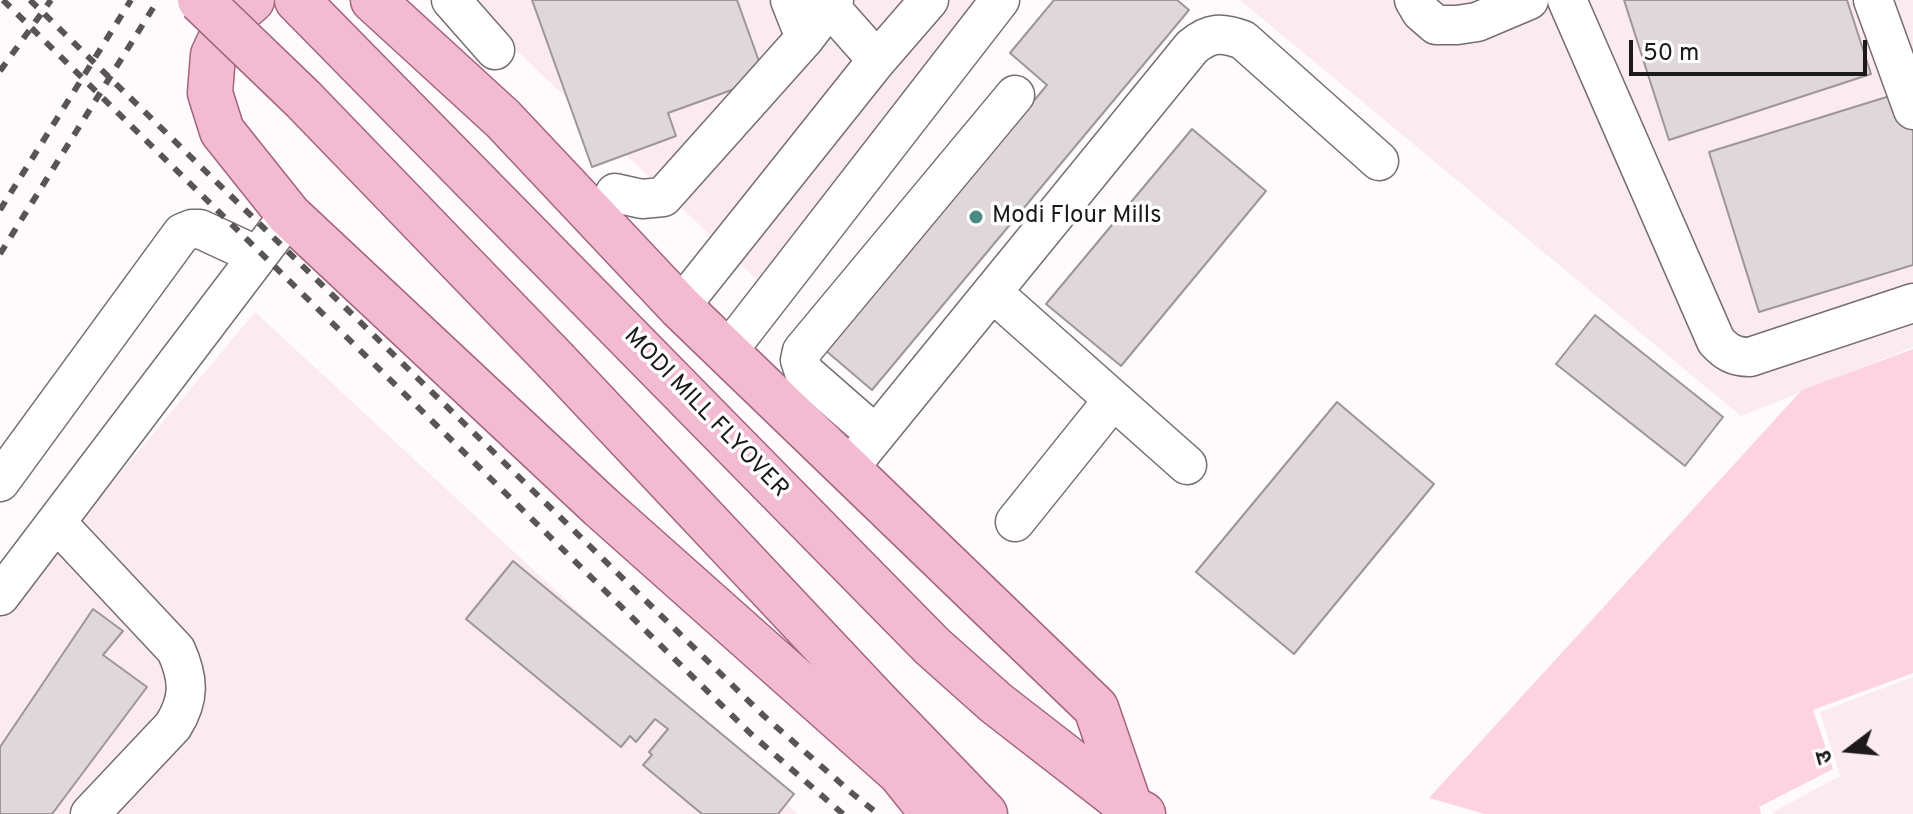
<!DOCTYPE html>
<html>
<head>
<meta charset="utf-8">
<style>
  body { margin:0 }
  #map { position:relative; width:1913px; height:814px; overflow:hidden; background:#fffafb; font-family:Overpass,"Noto Sans Devanagari",sans-serif }
  canvas { display:block }
  .north { position:absolute; left:1809px; top:710px; width:80px; height:80px; -webkit-text-stroke:6px #fff; paint-order:stroke; rotate:254deg; font-size:22px; font-weight:700; line-height:32px; text-align:center; color:#1c191a }
  .north::after { content:''; display:block; margin:auto; width:28px; height:36px; background:#1c191a; clip-path:polygon(50% 0,100% 100%,50% 72%,0 100%) }
  .scale { position:absolute; left:1629px; top:40px; width:238px; height:36px; box-sizing:border-box; border:4px solid #1c191a; border-top:0; padding-left:10px; font-size:24px; line-height:28px; white-space:nowrap; color:#1c191a; -webkit-text-stroke:6px #fff; paint-order:stroke }
</style>
</head>
<body>
<div id="map">
<canvas width="1913" height="814"></canvas>
<div class="north">उ</div>
<div class="scale">50 m</div>
</div>
<script>
const ctx = document.querySelector('canvas').getContext('2d');
ctx.lineJoin = 'round';
function fillPath(path, color) { ctx.fillStyle = color; ctx.fill(path, 'evenodd'); }
function strokePath(path, color, width, dash) { ctx.strokeStyle = color; ctx.lineWidth = width; ctx.lineCap = dash ? 'butt' : 'round'; ctx.setLineDash(dash || []); ctx.stroke(path); }
function label(font, color, halo, rows, align = 'center') {
  ctx.font = font + ' Overpass,sans-serif'; ctx.lineWidth = 7; ctx.setLineDash([]); ctx.textBaseline = 'middle'; ctx.strokeStyle = halo; ctx.fillStyle = color; for (const [text, x, y, turn = 0] of rows) {
    ctx.save(); ctx.translate(x, y); ctx.rotate((+turn || 0) * Math.PI / 180); ctx.textAlign = isNaN(turn) ? turn : align; if (halo) ctx.strokeText(text, 0, 0); ctx.fillText(text, 0, 0); ctx.restore();
  }
}
const built = new Path2D(`
  M464,0H1017L776,298Z
  M1240,0H1913V347L1741,416Z
  M255,312L797,814H0V617Z
  M1913,677V814H1774L1773,812L1840,776L1820,712Z`);
const green = new Path2D(`
  M1913,349V673L1813,710L1833,769L1759,807L1761,814H1485L1429,798L1802,390Z`);
const building = new Path2D(`
  M532,0H737L765,78L668,113L676,136L592,167Z
  M1054,0H1177L1189,10L872,390L825,350L1047,85L1010,53Z
  M1624,0H1847L1871,74L1669,140Z
  M1906,91L1913,114V265L1759,312L1709,152Z
  M1192,129L1266,191L1121,366L1046,304Z
  M1595,315L1723,417L1685,466L1556,364Z
  M1337,402L1434,484L1294,654L1196,572Z
  M513,561L794,794L778,814H702L643,765L652,755L649,752L668,729L655,719L636,742L630,736L621,747L466,619Z
  M93,609L123,631L103,655L147,687L52,814H0V747Z`);
const minor = new Path2D(`
  M451,0L495,50
  M790,0L805,38
  M1414,0L1421,12L1436,25H1457L1477,22L1529,0
  M1567,0L1716,341C1726,352 1734,357 1750,357L1913,303
  M1873,0L1913,110
  M829,6L877,60
  M615,193L642,199L663,197L805,38L834,0
  M992,292L1187,465
  M680,307L877,60L929,0
  M727,352L1000,0
  M876,435L804,372L800,360L802,351L1015,95
  M848,469L1192,47C1210,32 1222,32 1243,40L1379,161
  M0,482L182,233L192,229H200L258,256
  M56,522L176,650C189,679 190,699 173,726L90,814
  M1015,522L1113,400
  M0,596L289,215`);
const major = new Path2D(`
  M252,0L230,19L213,55L210,93L222,131L289,215L601,507L900,773L933,814
  M297,0L932,646L996,703L1130,807L1143,814
  M373,0L503,119L680,307L1096,708L1130,807
  M557,362L875,700L985,814`);
const rail = new Path2D(`
  M3,0L751,734L843,814
  M30,0L764,716L853,794L878,814
  M0,71L51,0
  M0,210L131,0
  M0,254L158,0`);
const majorBridge = new Path2D(`
  M200,0L303,99L557,362`);
const markers = [
  [976,217,8,"#478c83"]
];
const poiNames = [
  ["Modi Flour Mills",992,217]
];
const streetNames = [
  ["MODI MILL FLYOVER",705,414,46]
];
fillPath(built, '#fbeaf0');
fillPath(green, '#fdd3e2');
fillPath(building, '#dfd7d9');
strokePath(building, '#9d9698', 2);
strokePath(minor, '#756e70', 41);
strokePath(major, '#a3647d', 47);
strokePath(minor, '#fff', 38);
strokePath(major, '#f3bbd1', 44);
strokePath(rail, '#585556', 6, [10, 10]);
strokePath(majorBridge, '#a3647d', 47, []);
strokePath(majorBridge, '#f3bbd1', 44);
for (const [x, y, r, color] of markers) { const dot = new Path2D(); dot.arc(x, y, r, 0, 2 * Math.PI); ctx.fillStyle = color; ctx.fill(dot); strokePath(dot, '#fff', 3); }
label('24px', '#1c191a', '#fff', poiNames, 'left');
label('24px', '#1c191a', '#fff', streetNames);
</script>
</body>
</html>
